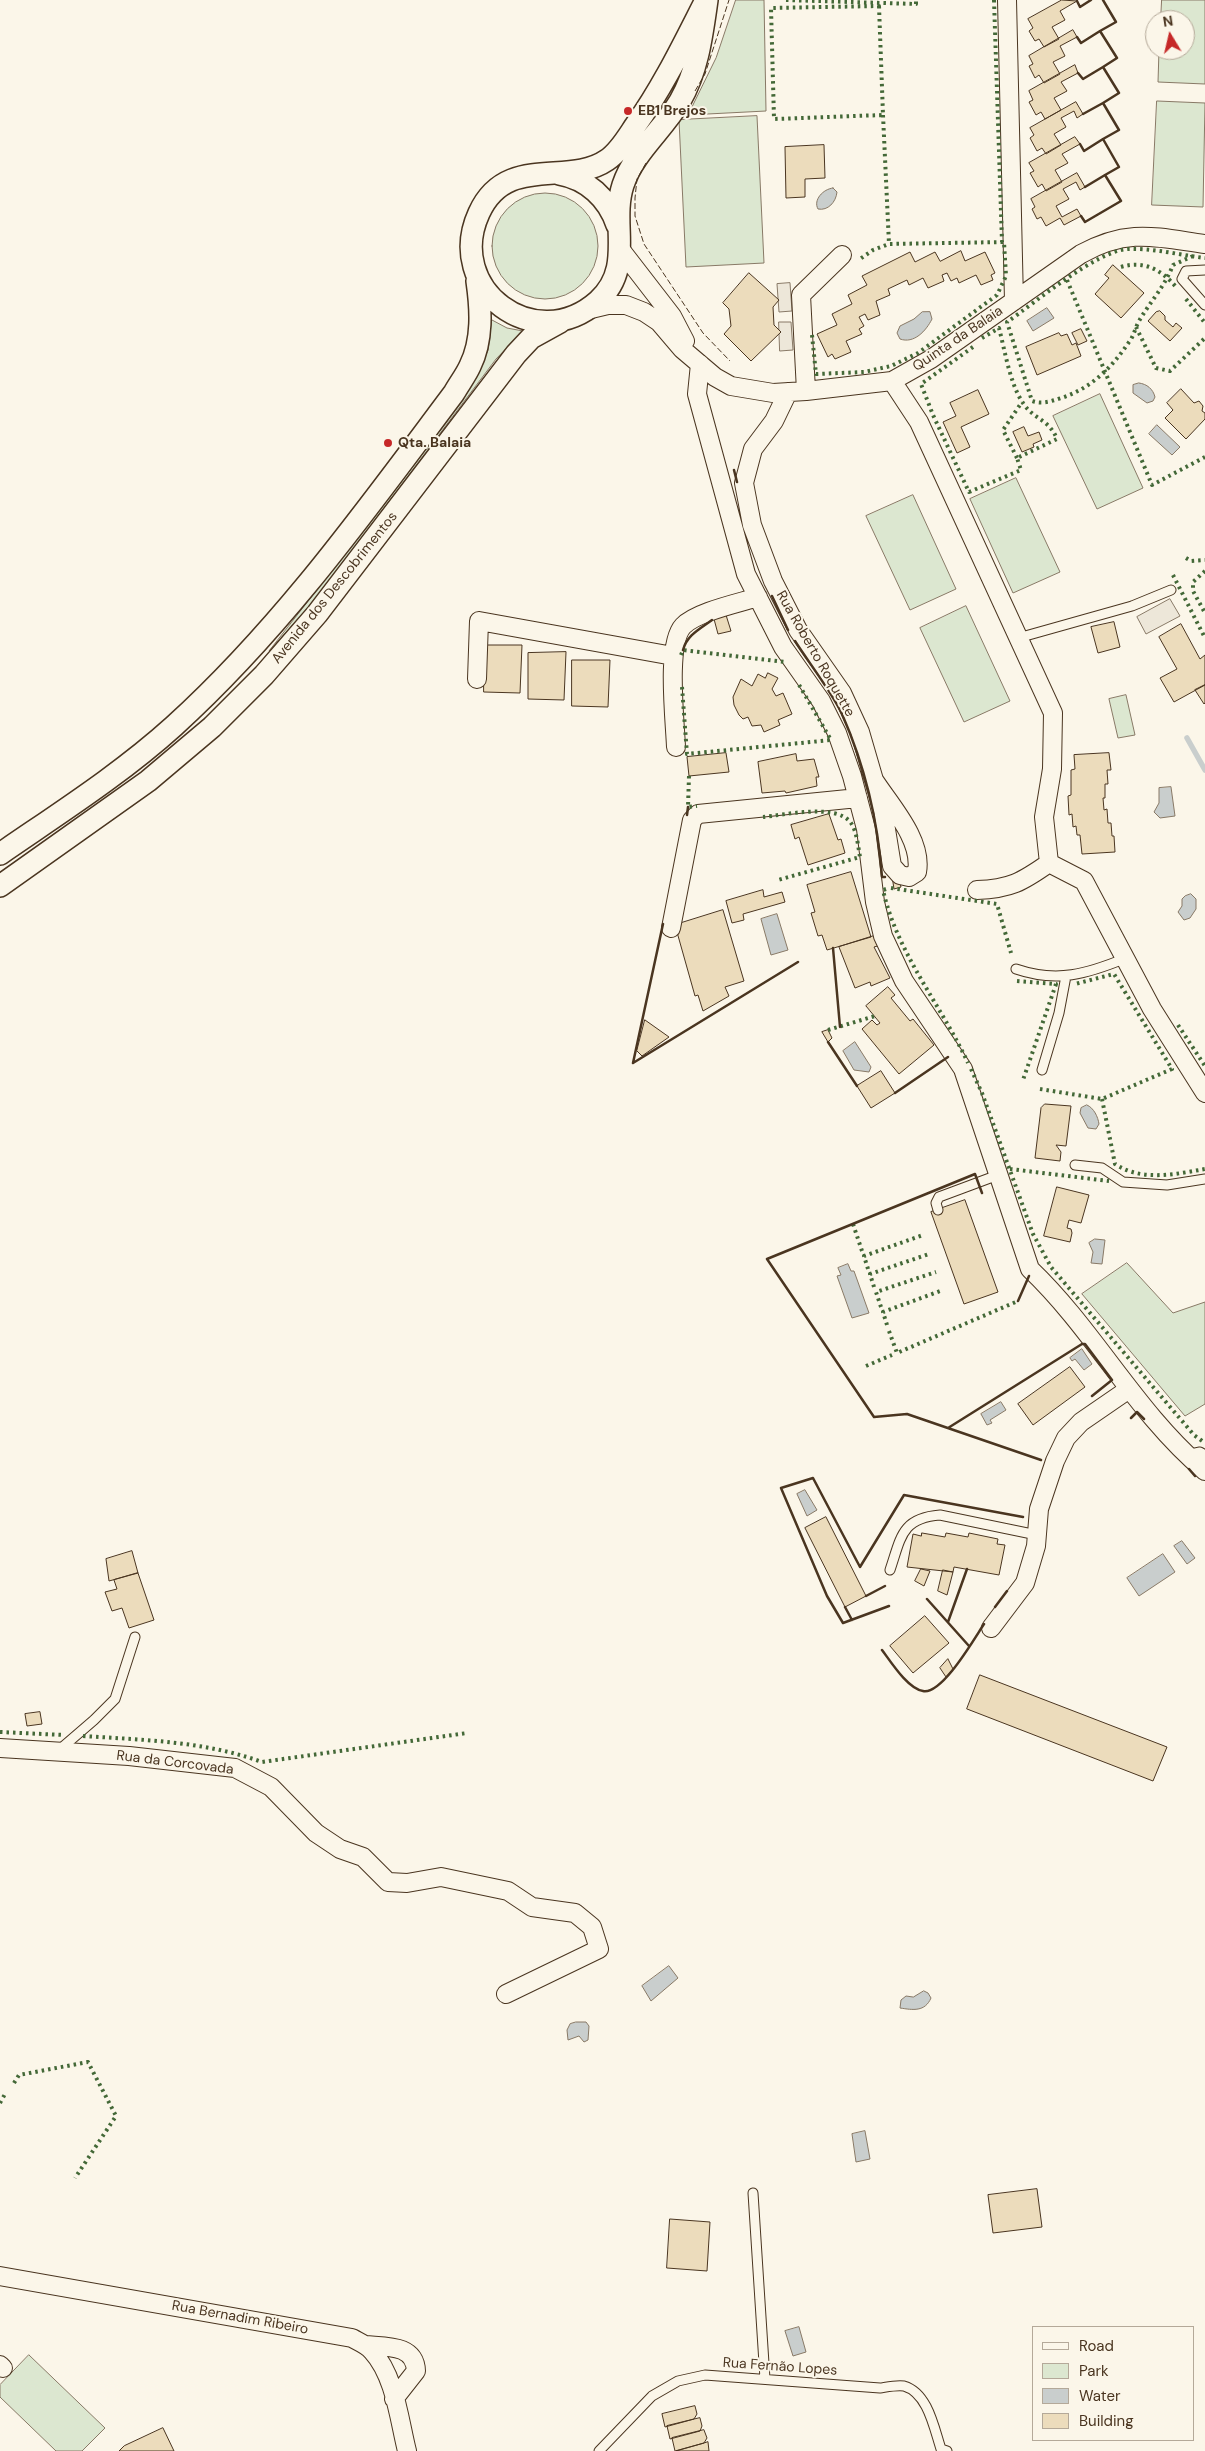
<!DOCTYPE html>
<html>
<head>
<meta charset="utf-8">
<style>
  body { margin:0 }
  #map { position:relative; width:1205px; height:2451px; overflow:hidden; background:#fbf6e9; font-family:"DM Sans",sans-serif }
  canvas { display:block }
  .legend { position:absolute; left:1032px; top:2326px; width:162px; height:115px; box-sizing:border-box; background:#fbf6e9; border:1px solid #b4a999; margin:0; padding:6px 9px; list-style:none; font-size:15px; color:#4a3520 }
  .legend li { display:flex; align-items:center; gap:10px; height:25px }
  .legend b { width:25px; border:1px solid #b4a999 }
  .north { position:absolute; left:1145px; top:10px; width:50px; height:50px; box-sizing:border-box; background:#fbf6e9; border:1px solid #b4a999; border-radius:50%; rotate:351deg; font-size:14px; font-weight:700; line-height:20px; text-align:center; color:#4a3520 }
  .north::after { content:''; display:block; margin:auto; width:18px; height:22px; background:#c62828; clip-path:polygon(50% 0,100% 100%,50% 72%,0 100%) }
</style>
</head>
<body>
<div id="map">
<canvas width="1205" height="2451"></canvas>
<ul class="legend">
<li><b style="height:6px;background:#fbf6e9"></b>Road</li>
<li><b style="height:14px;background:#dce7d0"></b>Park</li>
<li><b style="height:14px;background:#c9cecd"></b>Water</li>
<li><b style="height:14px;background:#ecdcbc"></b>Building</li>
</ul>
<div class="north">N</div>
</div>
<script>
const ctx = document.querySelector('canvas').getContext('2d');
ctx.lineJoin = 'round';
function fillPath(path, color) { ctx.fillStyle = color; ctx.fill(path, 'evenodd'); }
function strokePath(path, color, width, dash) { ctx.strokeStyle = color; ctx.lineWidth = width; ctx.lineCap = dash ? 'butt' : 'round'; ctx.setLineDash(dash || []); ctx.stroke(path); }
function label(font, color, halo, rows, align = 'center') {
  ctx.font = font + ' "DM Sans",sans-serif'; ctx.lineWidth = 4; ctx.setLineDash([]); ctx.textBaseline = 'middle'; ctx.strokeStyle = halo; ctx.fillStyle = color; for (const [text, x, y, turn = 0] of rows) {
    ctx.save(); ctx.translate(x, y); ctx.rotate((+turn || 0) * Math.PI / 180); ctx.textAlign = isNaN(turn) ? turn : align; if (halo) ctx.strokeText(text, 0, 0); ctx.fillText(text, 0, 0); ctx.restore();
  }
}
const green = new Path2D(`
  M736,0H764L766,111L688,115L716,58Z
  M1162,0H1205V84L1158,82L1159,50H1185V20H1161Z
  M1157,101L1205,103L1203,207L1152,205Z
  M757,116L764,263L686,267L679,120Z
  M492 246a53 53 0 1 1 106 0a53 53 0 1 1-106 0Z
  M492,320L507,328L523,331L496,359L314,601L269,651L373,518L477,376L488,350Z
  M1100,394L1143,488L1097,509L1053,416Z
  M1016,478L1060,572L1013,593L970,499Z
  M913,495L956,589L910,610L866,516Z
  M966,606L1010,701L964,722L920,628Z
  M1126,695L1135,735L1118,738L1109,699Z
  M1127,1263L1173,1313L1205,1302V1404L1185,1416L1082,1294Z
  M29,2355L105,2428L82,2451H56L0,2397V2385Z`);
const parking = new Path2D(`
  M790,283L792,311L779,312L777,284Z
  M779,322H791L793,350L780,351Z
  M1170,599L1180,616L1146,634L1137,617Z`);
const water = new Path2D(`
  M833,188L837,192C836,202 828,211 818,209C813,200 823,189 833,188Z
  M1047,308L1054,318L1033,331L1027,321Z
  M930,312L932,319C926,331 914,344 900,339L897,333L900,326L914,319L922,312Z
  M1139,383C1147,384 1153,389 1155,397L1153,401L1147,403L1133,393V385Z
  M1157,425L1180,447L1172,455L1149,434Z
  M1171,787L1175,816L1160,818L1154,812L1159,803V788Z
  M1191,894L1196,899V909L1190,918L1184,920L1178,912L1182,906V899L1185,896Z
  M777,914L788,950L771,955L761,919Z
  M855,1042L871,1067L869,1072L854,1070L843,1051Z
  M1087,1105C1094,1108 1098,1117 1099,1124L1096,1129L1088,1128L1080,1113L1081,1108Z
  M1095,1239L1105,1240L1102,1264L1091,1263L1093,1252L1089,1243Z
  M848,1264L851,1271H854L869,1313L852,1318L837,1276L841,1275L838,1268Z
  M1082,1349L1092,1364L1084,1370L1075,1359L1072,1361L1070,1358Z
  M1001,1402L1006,1410L990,1420L992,1423L987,1425L981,1414Z
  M805,1490L817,1510L807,1516L797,1494Z
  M1182,1541L1195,1558L1187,1564L1174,1546Z
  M1163,1554L1175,1572L1139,1596L1127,1578Z
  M669,1966L678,1978L651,2001L642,1986Z
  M924,1991L928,1993L931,1998C925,2012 913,2010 900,2008L901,2000L906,1996L913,1997Z
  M576,2022H586L589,2026L588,2040L584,2042L579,2036L568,2040L567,2030L570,2024Z
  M865,2131L870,2159L856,2162L852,2134Z
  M799,2327L806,2352L793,2356L785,2331Z`);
const stream = new Path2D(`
  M1187,738L1205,770`);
const building = new Path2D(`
  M1062,0L1077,1L1060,11L1065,20L1052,27L1059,39L1044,47L1039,39L1035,41L1029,31L1033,28L1028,19Z
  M1073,30L1077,37L1060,46L1065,56L1053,62L1060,74L1044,83L1039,75L1035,78L1029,66L1033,64L1029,56Z
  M1075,65L1078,73L1061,82L1067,91L1054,98L1061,110L1045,119L1041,112L1036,115L1029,102L1033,100L1029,91Z
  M1076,102L1083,114L1077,118L1074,111L1061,118L1066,127L1054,134L1061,145L1046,154L1042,148L1037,151L1030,138L1034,135L1030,128Z
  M1075,137L1080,144L1062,154L1068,163L1055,170L1062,182L1046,191L1042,184L1038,187L1030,173L1034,171L1029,163Z
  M824,145L825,178L805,179V197L786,198L785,147Z
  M1077,173L1085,187L1080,190L1076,182L1063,189L1069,199L1056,206L1062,217L1077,209L1081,216L1064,225L1060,218L1046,226L1041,217L1037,219L1032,209L1035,207L1031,199Z
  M961,251L965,261L985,252L995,273L991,275L993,280L981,285L976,275L959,283L957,278L951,281L947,273L942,275L944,281L928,288L923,278L909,285L907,280L888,289L890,295L876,301L880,315L868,320L865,314L859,317L864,326L859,329L862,334L846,341L851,352L835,359L832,354L828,357L817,334L837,325L832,314L852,304L848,295L867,285L862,276L910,252L915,262L935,252L940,261Z
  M1113,265L1144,293L1121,318L1095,294L1109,278L1105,275Z
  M749,273L779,300L773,307L774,325L781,332L751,361L724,334L731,326L729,309L723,303Z
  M1160,311L1165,316V320L1173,327L1176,323L1182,328L1170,341L1148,321L1156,312Z
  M1081,329L1087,341L1078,345L1072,333Z
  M1059,333L1061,336L1067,334L1072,345L1076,343L1081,356L1037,375L1026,347Z
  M1181,389L1194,403L1199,401L1203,406L1202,411L1205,413V419L1186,439L1165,418L1173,410L1167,403Z
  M978,390L989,414L961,427L970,447L957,453L943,422L956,416L950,403Z
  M1024,427L1028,436L1039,432L1042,440L1033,444L1034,447L1022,452L1013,432Z
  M726,615L731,631L718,634L714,619Z
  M1114,622L1120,647L1098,653L1091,627Z
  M1181,624L1200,659L1205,655V685L1174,702L1160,678L1177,669L1159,637Z
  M484,645H522L520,693L484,692Z
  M566,652L564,700L528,699V653Z
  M572,660H610L608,707L572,706Z
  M768,673L778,678L772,689L776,696L783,693L792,714L778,720L780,725L764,732L761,725L752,726L748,717L743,719L739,715L734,705L733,697L741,679L752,686L758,674L765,678Z
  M1205,685V703L1204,704L1195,690Z
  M726,753L729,772L689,776L687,757Z
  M1109,753L1111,770H1107L1108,784H1105V798H1103L1104,810L1107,809L1108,823H1111L1112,836H1114L1115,852L1082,854L1080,835H1077L1076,826L1073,827L1072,814L1069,815L1068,796L1071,795V770L1075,769L1074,755Z
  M796,754L797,761L814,759L819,777H816L817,786L786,793L785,791L762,793L758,762Z
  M829,814L838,840L841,839L845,853L808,865L799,837L795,839L791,825Z
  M851,872L871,937L827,950L822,935L818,936L811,913L815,912L807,885Z
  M898,875L901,887L894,889L892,876Z
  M763,890L764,897L782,892L785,902L743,914L744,920L732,923L726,901Z
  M723,910L744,981L725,987L729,996L703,1011L698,995L695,996L675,925Z
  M877,935L881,945L874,947L890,978L871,986L870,982L855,988L839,947Z
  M888,987L895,995L891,998L910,1021L913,1019L934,1045L899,1074L862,1029L872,1020L877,1025L880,1023L866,1006Z
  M645,1020L669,1037L642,1056L637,1051Z
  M828,1030L832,1038L828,1042L822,1032Z
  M881,1071L895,1093L871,1108L857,1086Z
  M1045,1104L1071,1106L1066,1146L1056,1145L1061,1152L1060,1161L1035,1158L1041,1108Z
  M1057,1187L1089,1195L1081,1223L1069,1220L1067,1228L1071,1229L1072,1233L1070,1242L1044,1236Z
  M965,1200L998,1292L964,1304L931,1212Z
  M1070,1367L1085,1387L1033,1425L1018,1404Z
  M826,1517L866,1596L845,1607L805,1528Z
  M922,1533L945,1537L946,1533L968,1537L969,1533L998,1539L997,1544L1005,1545L999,1575L954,1567L953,1572L907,1567L913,1534L921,1536Z
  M132,1551L138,1573L109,1581L106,1559Z
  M921,1569L930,1571L924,1586L915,1581Z
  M943,1570L953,1572L947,1595L938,1591Z
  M138,1573L154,1620L129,1628L122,1608L112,1611L105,1592L117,1589L114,1580Z
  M925,1616L949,1643L913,1673L890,1646Z
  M948,1659L953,1669L946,1677L940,1668Z
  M980,1675L1167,1747L1153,1781L967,1709Z
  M40,1712L42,1724L27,1726L25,1714Z
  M1037,2189L1042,2227L993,2233L988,2195Z
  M670,2219L710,2222L707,2271L667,2268Z
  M695,2406L697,2414L694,2419L665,2427L662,2414Z
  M700,2418L702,2426L700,2431L670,2439L667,2426Z
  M163,2428L174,2451H119L124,2446Z
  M704,2430L707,2438L704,2443L675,2451L672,2438Z
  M708,2442L709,2451H676L704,2443Z`);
const service = new Path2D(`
  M1205,270L1186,271L1182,279L1205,305
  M1018,638L1132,606L1171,590
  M1016,969C1057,983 1087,974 1126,958
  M1042,1070L1059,1013L1066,976
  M1075,1165L1102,1168L1123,1182L1167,1185L1205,1179
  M938,1210L936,1203L939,1197L998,1175
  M1186,1455L1200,1452L1205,1455
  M890,1570C901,1538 901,1518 940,1515L1037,1535
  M58,1751L94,1720L115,1699L135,1637
  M753,2193L765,2379
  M599,2451L652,2396L678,2381L705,2375L880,2388C887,2387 896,2385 904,2386C928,2393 934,2428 941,2449L947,2451`);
const minor = new Path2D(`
  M1007,0L1014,301
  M621,250L672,316L685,341
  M587,310L608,305H626L644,312L659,322L682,349L715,377L731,386L773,393L806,391L892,381L931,359L1081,254C1128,228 1155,237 1205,244
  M700,364L697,394L746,574L783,647L821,701L837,733L852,776L866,829L875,902L883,936L904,981L963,1069L1030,1269C1095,1331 1136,1413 1205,1471
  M892,381L919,422L1053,713L1052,769L1044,817L1049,863L1084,881L1152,1009L1205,1093
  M806,391L801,295L842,255
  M788,392L774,421L753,449L744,483L752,525L773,581L798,630L842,693L860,732L883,811L892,866L900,875L909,877L917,872C923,840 890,805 874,780
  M477,679L479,621L673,656
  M676,747C675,720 666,644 683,626C696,612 739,603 758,597
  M977,890C1010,889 1022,882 1049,863
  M671,928L692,820L698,814L858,798
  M991,1628L1025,1583L1036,1546L1039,1509L1055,1461L1066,1438L1081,1422L1129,1389
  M0,1748L129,1756L235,1768L271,1787L316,1833L340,1849L363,1857L388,1882L407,1883L441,1877L508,1891L532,1907L575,1913L592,1927L599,1949L506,1994
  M0,2276L352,2338C359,2342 367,2345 372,2351C395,2376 399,2419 407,2451
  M365,2345C386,2347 415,2344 416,2371L394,2399
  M0,2365L3,2368`);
const tertiary = new Path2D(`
  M706,0C684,43 663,87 635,126C627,138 619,152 607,160C568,187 506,153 479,213C444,289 535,357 598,301C635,267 610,225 623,185C634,152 663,130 680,101C698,70 702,35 707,0
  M559,174C587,179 608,198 617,225
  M0,854C58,814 121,774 174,726C282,628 367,509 454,393C459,384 466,375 470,366C483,340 481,309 477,281
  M0,886L148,781L212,727L264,675L317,614L516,354L531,338L560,322`);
const hedge = new Path2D(`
  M786,0L916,4V0
  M994,0L1002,242
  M879,6L883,115L774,119L771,8Z
  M883,115L889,244
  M1193,256L1173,265C1165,286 1150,302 1139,321C1135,328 1134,336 1129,342C1111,369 1089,390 1058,399C1049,402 1041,404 1032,401L1007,322C1036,302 1096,251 1128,249C1153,248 1180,255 1205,258
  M1121,267C1144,260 1162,270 1176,287
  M1067,280L1152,485L1205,457
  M1186,299L1205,323
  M1136,327L1156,368L1170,371L1205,338
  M812,335L816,374L864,372L891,366L918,353L997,295L1006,276L1004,242L889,244L873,250L860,259
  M973,347L921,384L933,415L969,492L1021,470L1017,458L1057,439C1049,419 1034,420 1023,403C1010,384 1005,351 999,328L982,338
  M1017,458L1003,430L1022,402
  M1186,558L1191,561L1205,560
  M1205,571L1193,582V591L1205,613
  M1173,575L1205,638
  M681,655L683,650L785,662
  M682,687L687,754L831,740L798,683
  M689,776L688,807L697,806
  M763,817C784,815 837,803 851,823C857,832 858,846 860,857L778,880
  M891,888L997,904L1011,953
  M886,889L883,890C897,953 941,1005 968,1063
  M1017,981L1056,984L1023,1080
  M1178,1025L1205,1066
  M828,1030L875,1016
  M971,1069L982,1093L1033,1234L1051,1267L1194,1435L1205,1443
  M1040,1089L1102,1099L1172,1069L1114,974L1075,984
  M1102,1099L1115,1164C1142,1182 1176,1174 1205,1169
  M1010,1169L1109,1181
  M853,1224L862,1251
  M868,1269L864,1256L923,1235
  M874,1287L870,1274L929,1254
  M881,1307L876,1292L936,1272
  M887,1325L883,1312L943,1290
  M889,1331L897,1353L1018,1301
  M866,1366L892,1355
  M0,1732L64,1735
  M83,1736C144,1740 204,1741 262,1762L467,1733
  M14,2083L19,2075L88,2062L116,2116L75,2178
  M0,2103L5,2094`);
const fence = new Path2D(`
  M695,91L705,74L729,0
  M646,163L637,179L635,198V216L644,244L703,333L730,361`);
const wall = new Path2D(`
  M1077,1L1080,7L1091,0
  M1100,31L1116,22L1103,0
  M1077,37L1081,43L1100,31L1117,58L1103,67
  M1078,73L1083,79L1103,67L1119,93L1103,103
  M1083,114L1103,103L1119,130L1103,139
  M1080,144L1084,151L1103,139L1119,167L1105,175
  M1081,216L1085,222L1121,201L1105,175L1085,187
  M734,470L737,482
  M772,596L788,630
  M795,641C809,663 831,691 842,714C864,764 878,822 882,877H885
  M683,650C687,635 700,629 712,620
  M687,815L688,807
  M663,924L633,1063L798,962
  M833,948L840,1027
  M828,1042L857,1086
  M895,1093L948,1057
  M982,1193L975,1174L767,1259L874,1417L907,1414L1041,1460
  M1018,1301L1029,1276
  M1131,1418L1137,1412L1144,1419
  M948,1428L1082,1344H1085L1112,1380L1092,1396
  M1189,1469L1195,1476
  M866,1596L885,1586
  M927,1599L969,1646
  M889,1606L843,1623L827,1596L781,1488L813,1478L860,1567L904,1495L1023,1517
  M845,1607L852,1620
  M995,1607L1007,1591
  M948,1622L967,1569
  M882,1650C891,1662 908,1689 923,1691C942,1695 974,1639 984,1624`);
const markers = [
  [628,111,5,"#c62828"],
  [388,443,5,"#c62828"]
];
const poiNames = [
  ["EB1 Brejos",638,111],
  ["Qta. Balaia",398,443]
];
const streetNames = [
  ["Quinta da Balaia",958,339,-34],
  ["Avenida dos Descobrimentos",335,588,-51],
  ["Rua Roberto Roquette",815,654,60],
  ["Rua da Corcovada",175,1763,7],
  ["Rua Bernadim Ribeiro",240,2318,10],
  ["Rua Fernão Lopes",780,2367,4]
];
fillPath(green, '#dce7d0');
strokePath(green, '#887966', 1);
fillPath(parking, '#ede7d9');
strokePath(parking, '#887966', 1);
fillPath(water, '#c9cecd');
strokePath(water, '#887966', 1);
strokePath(stream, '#c9cecd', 5.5);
fillPath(building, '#ecdcbc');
strokePath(building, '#4a3520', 1);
strokePath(service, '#4a3520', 11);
strokePath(minor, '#4a3520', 20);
strokePath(tertiary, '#4a3520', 24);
strokePath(service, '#fbf6e9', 9);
strokePath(minor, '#fbf6e9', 18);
strokePath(tertiary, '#fbf6e9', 21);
strokePath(hedge, '#436837', 4, [2.5, 4]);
strokePath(fence, '#4a3520', 1, [6, 2.5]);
strokePath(wall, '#4a3520', 2.5);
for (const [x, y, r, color] of markers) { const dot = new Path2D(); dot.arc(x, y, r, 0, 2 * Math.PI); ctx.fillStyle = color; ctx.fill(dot); strokePath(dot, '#fbf6e9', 2); }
label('bold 14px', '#4a3520', '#fbf6e9', poiNames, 'left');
label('14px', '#4a3520', '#fbf6e9', streetNames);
</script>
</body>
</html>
